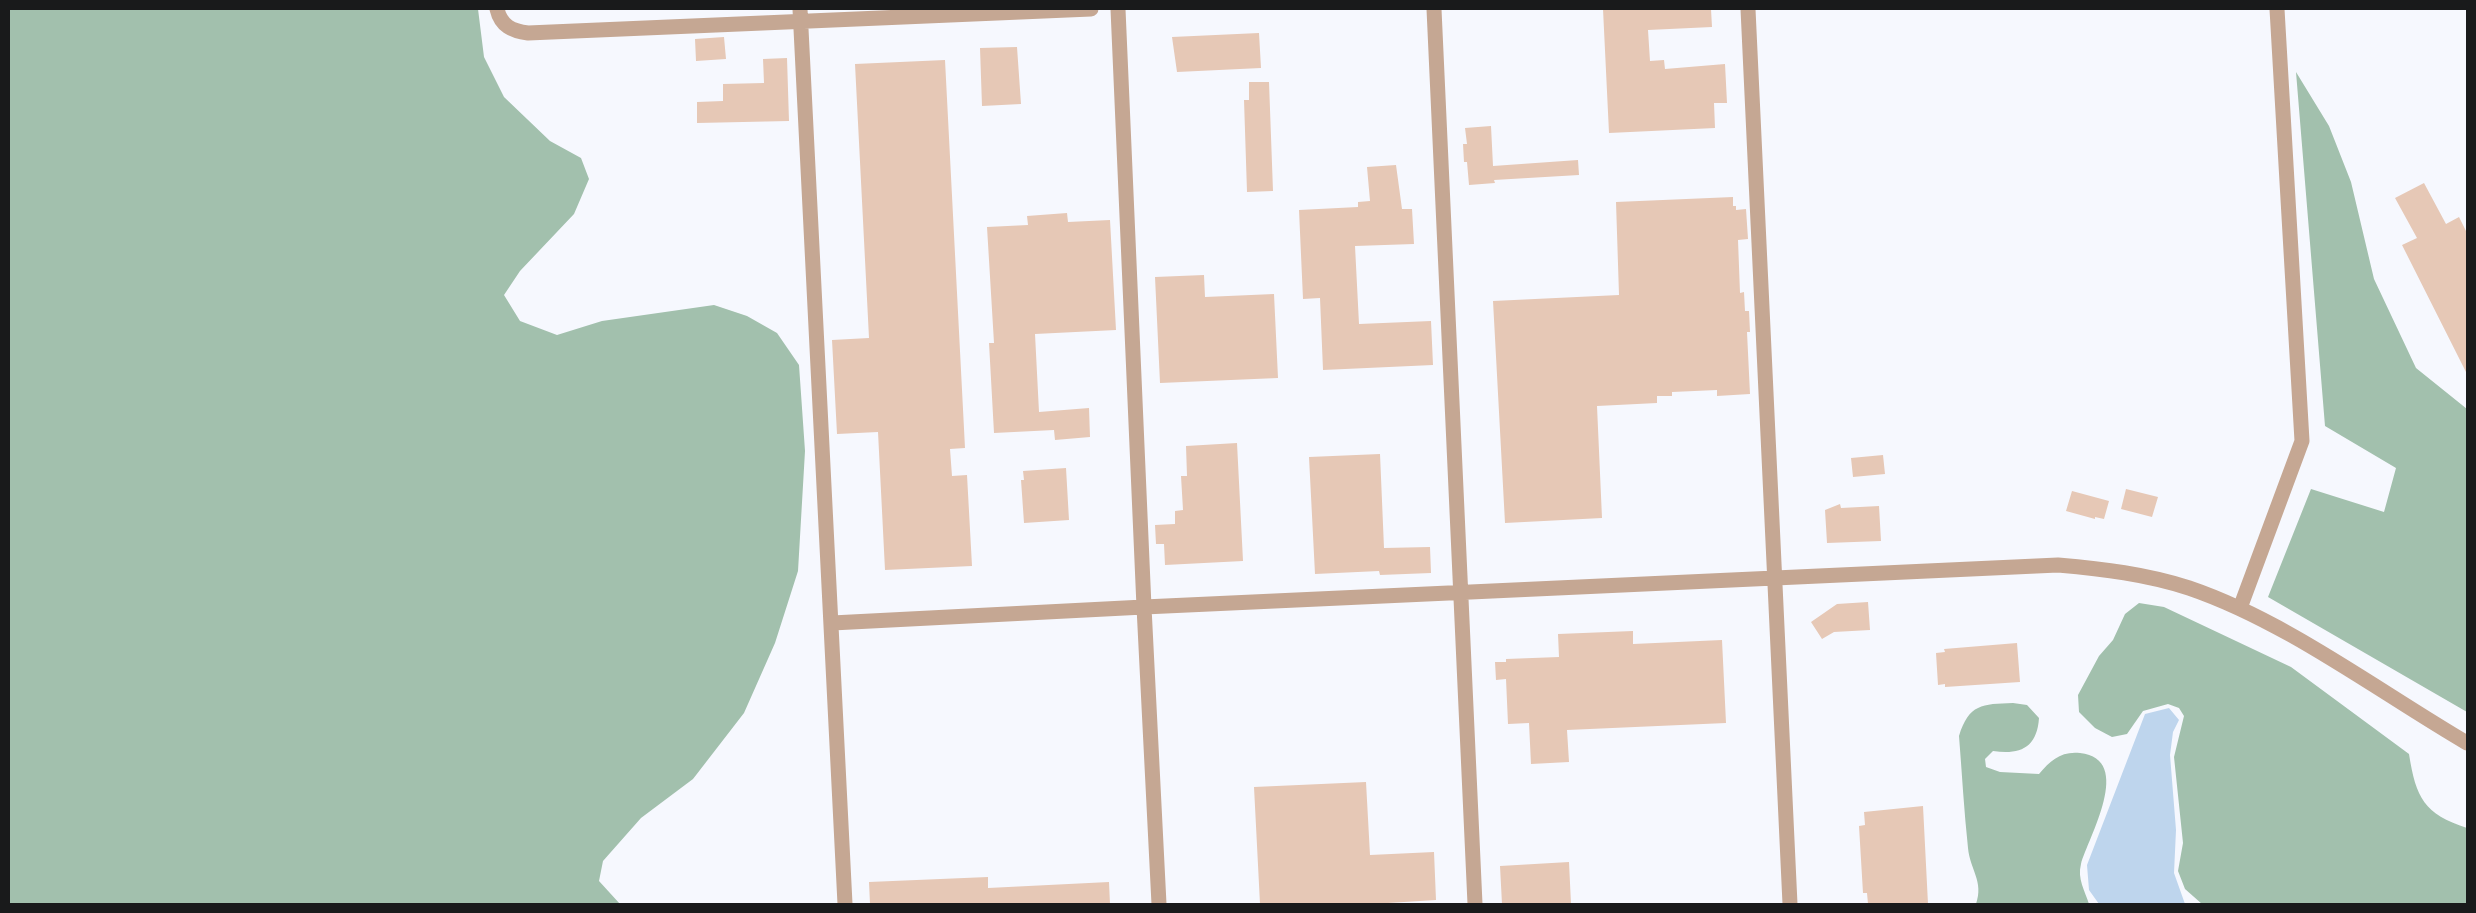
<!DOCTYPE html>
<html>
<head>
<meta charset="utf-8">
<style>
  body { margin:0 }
  #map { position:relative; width:2476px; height:913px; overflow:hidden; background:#f6f8fe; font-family:Helvetica,sans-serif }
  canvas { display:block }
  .frame { position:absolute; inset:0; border:10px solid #191a1b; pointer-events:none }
</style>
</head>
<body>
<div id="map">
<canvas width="2476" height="913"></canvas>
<div class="frame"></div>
</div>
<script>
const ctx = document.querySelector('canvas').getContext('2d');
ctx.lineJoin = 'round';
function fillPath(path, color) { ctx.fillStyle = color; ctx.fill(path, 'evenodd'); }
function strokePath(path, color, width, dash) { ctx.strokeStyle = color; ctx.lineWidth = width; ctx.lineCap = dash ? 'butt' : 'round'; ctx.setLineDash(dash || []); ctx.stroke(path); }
const forest = new Path2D(`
  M9,9H478L484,57L504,97L550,141L581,158L589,179L574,214L520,271L504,295L520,321L557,335L602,321L714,305L747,316L777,333L799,365L805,451L798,571L775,643L744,713L693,779L641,818L603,861L599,881L620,904H9Z
  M2296,72L2329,126L2351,182L2374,279L2416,368L2467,409V712L2268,597L2311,489L2384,512L2396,468L2325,426Z
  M2139,603L2164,607L2291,667L2409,754C2416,798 2424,814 2467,828V904H2202L2185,889L2178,871L2183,843L2174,757L2184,716L2179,708L2168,704L2143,711L2127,734L2112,737L2095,728L2079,712L2078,695L2099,656L2113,640L2125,614Z
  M2013,703L2027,705L2039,718C2037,748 2020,755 1993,751L1985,759L1986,767L2000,772L2039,774C2051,760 2061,751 2080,753C2135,759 2088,838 2081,864C2077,879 2085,891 2089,904H1976C1984,881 1970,870 1968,848C1964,811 1962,774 1959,736C1969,704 1982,704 2013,703Z`);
const water = new Path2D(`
  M2169,708L2179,720L2173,732L2170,755L2176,830L2174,873L2185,904H2099L2089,890L2087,865L2145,714Z`);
const building = new Path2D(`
  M1603,9H1711L1712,27L1648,30L1650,61L1664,60L1665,69L1725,64L1727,103H1714L1715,128L1609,133Z
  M1259,33L1261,68L1177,72L1172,37Z
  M724,37L726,59L696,61L695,39Z
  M1017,47L1021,104L982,106L980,48Z
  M787,58L789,121L697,123V102L723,101V84L764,83L763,59Z
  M945,60L965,448L950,449L952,476L967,475L972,566L885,570L878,432L837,434L832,340L869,338L855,64Z
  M1249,82H1269L1273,191L1247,192L1244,100H1249Z
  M1491,126L1493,166L1578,160L1579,175L1494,180L1495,183L1469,185L1467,162H1464L1463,144H1467L1465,128Z
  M1396,165L1402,209H1412L1414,244L1355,246L1359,324L1431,321L1433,365L1323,370L1320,298L1303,299L1299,210L1358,207V202L1370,201L1367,167Z
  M2424,183L2446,224L2459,217L2467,233V374L2402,245L2417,238L2395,198Z
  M1733,197V206H1736V210L1746,209L1748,239L1738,240L1740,293L1744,292L1745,311H1749L1750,332H1747L1750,394L1717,396V390L1672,392V396H1657V403L1597,406L1602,518L1505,523L1493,301L1619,295L1616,202Z
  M1067,213L1068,222L1110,220L1116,330L1035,334L1039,412L1089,408L1090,437L1055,440L1054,430L994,433L989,343H994L987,227L1028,225L1027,216Z
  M1204,275L1205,297L1274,294L1278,378L1160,383L1155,277Z
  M1237,443L1243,561L1165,565L1164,544H1156L1155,525L1175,524V511L1183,510L1181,476H1187L1186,446Z
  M1380,454L1384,548L1430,547L1431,573L1380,575L1379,571L1315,574L1309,457Z
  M1883,455L1885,474L1853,477L1851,458Z
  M1066,468L1069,520L1024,523L1021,480H1024L1023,471Z
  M2126,489L2158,497L2152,517L2121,509Z
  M2072,491L2109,501L2104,519L2095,517V519L2066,511Z
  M1840,504L1841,508L1879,506L1881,541L1827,543L1825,510Z
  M1868,602L1870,630L1834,632L1822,639L1811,622L1837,604Z
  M1633,631V644L1722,640L1726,723L1567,730L1569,762L1531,764L1529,723L1508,724L1506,679L1496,680L1495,662H1506V659L1559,657L1558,634Z
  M2017,643L2020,682L1945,687V684L1938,685L1936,653L1945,652L1944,649Z
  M1366,782L1370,855L1434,852L1436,900L1372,904H1260L1254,787Z
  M1923,806L1928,904H1868L1867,893H1863L1859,826L1865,825L1864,812Z
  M1569,862L1571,904H1502L1500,866Z
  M988,877V888L1109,882L1110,904H870L869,882Z`);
const tertiary = new Path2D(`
  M497,9C501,26 512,31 528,33L1091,9
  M800,9L845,904
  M1118,9L1144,607L1159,904
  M1434,9L1475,904
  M1748,9L1790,904
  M2240,608L2302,441L2277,9
  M832,623L1144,607L2058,565C2103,569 2146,574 2189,588C2286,621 2378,691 2467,743`);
fillPath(forest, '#a2c0ad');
fillPath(water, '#bed5ed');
fillPath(building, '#e6c8b6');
strokePath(tertiary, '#c5a793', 15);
</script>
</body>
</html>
